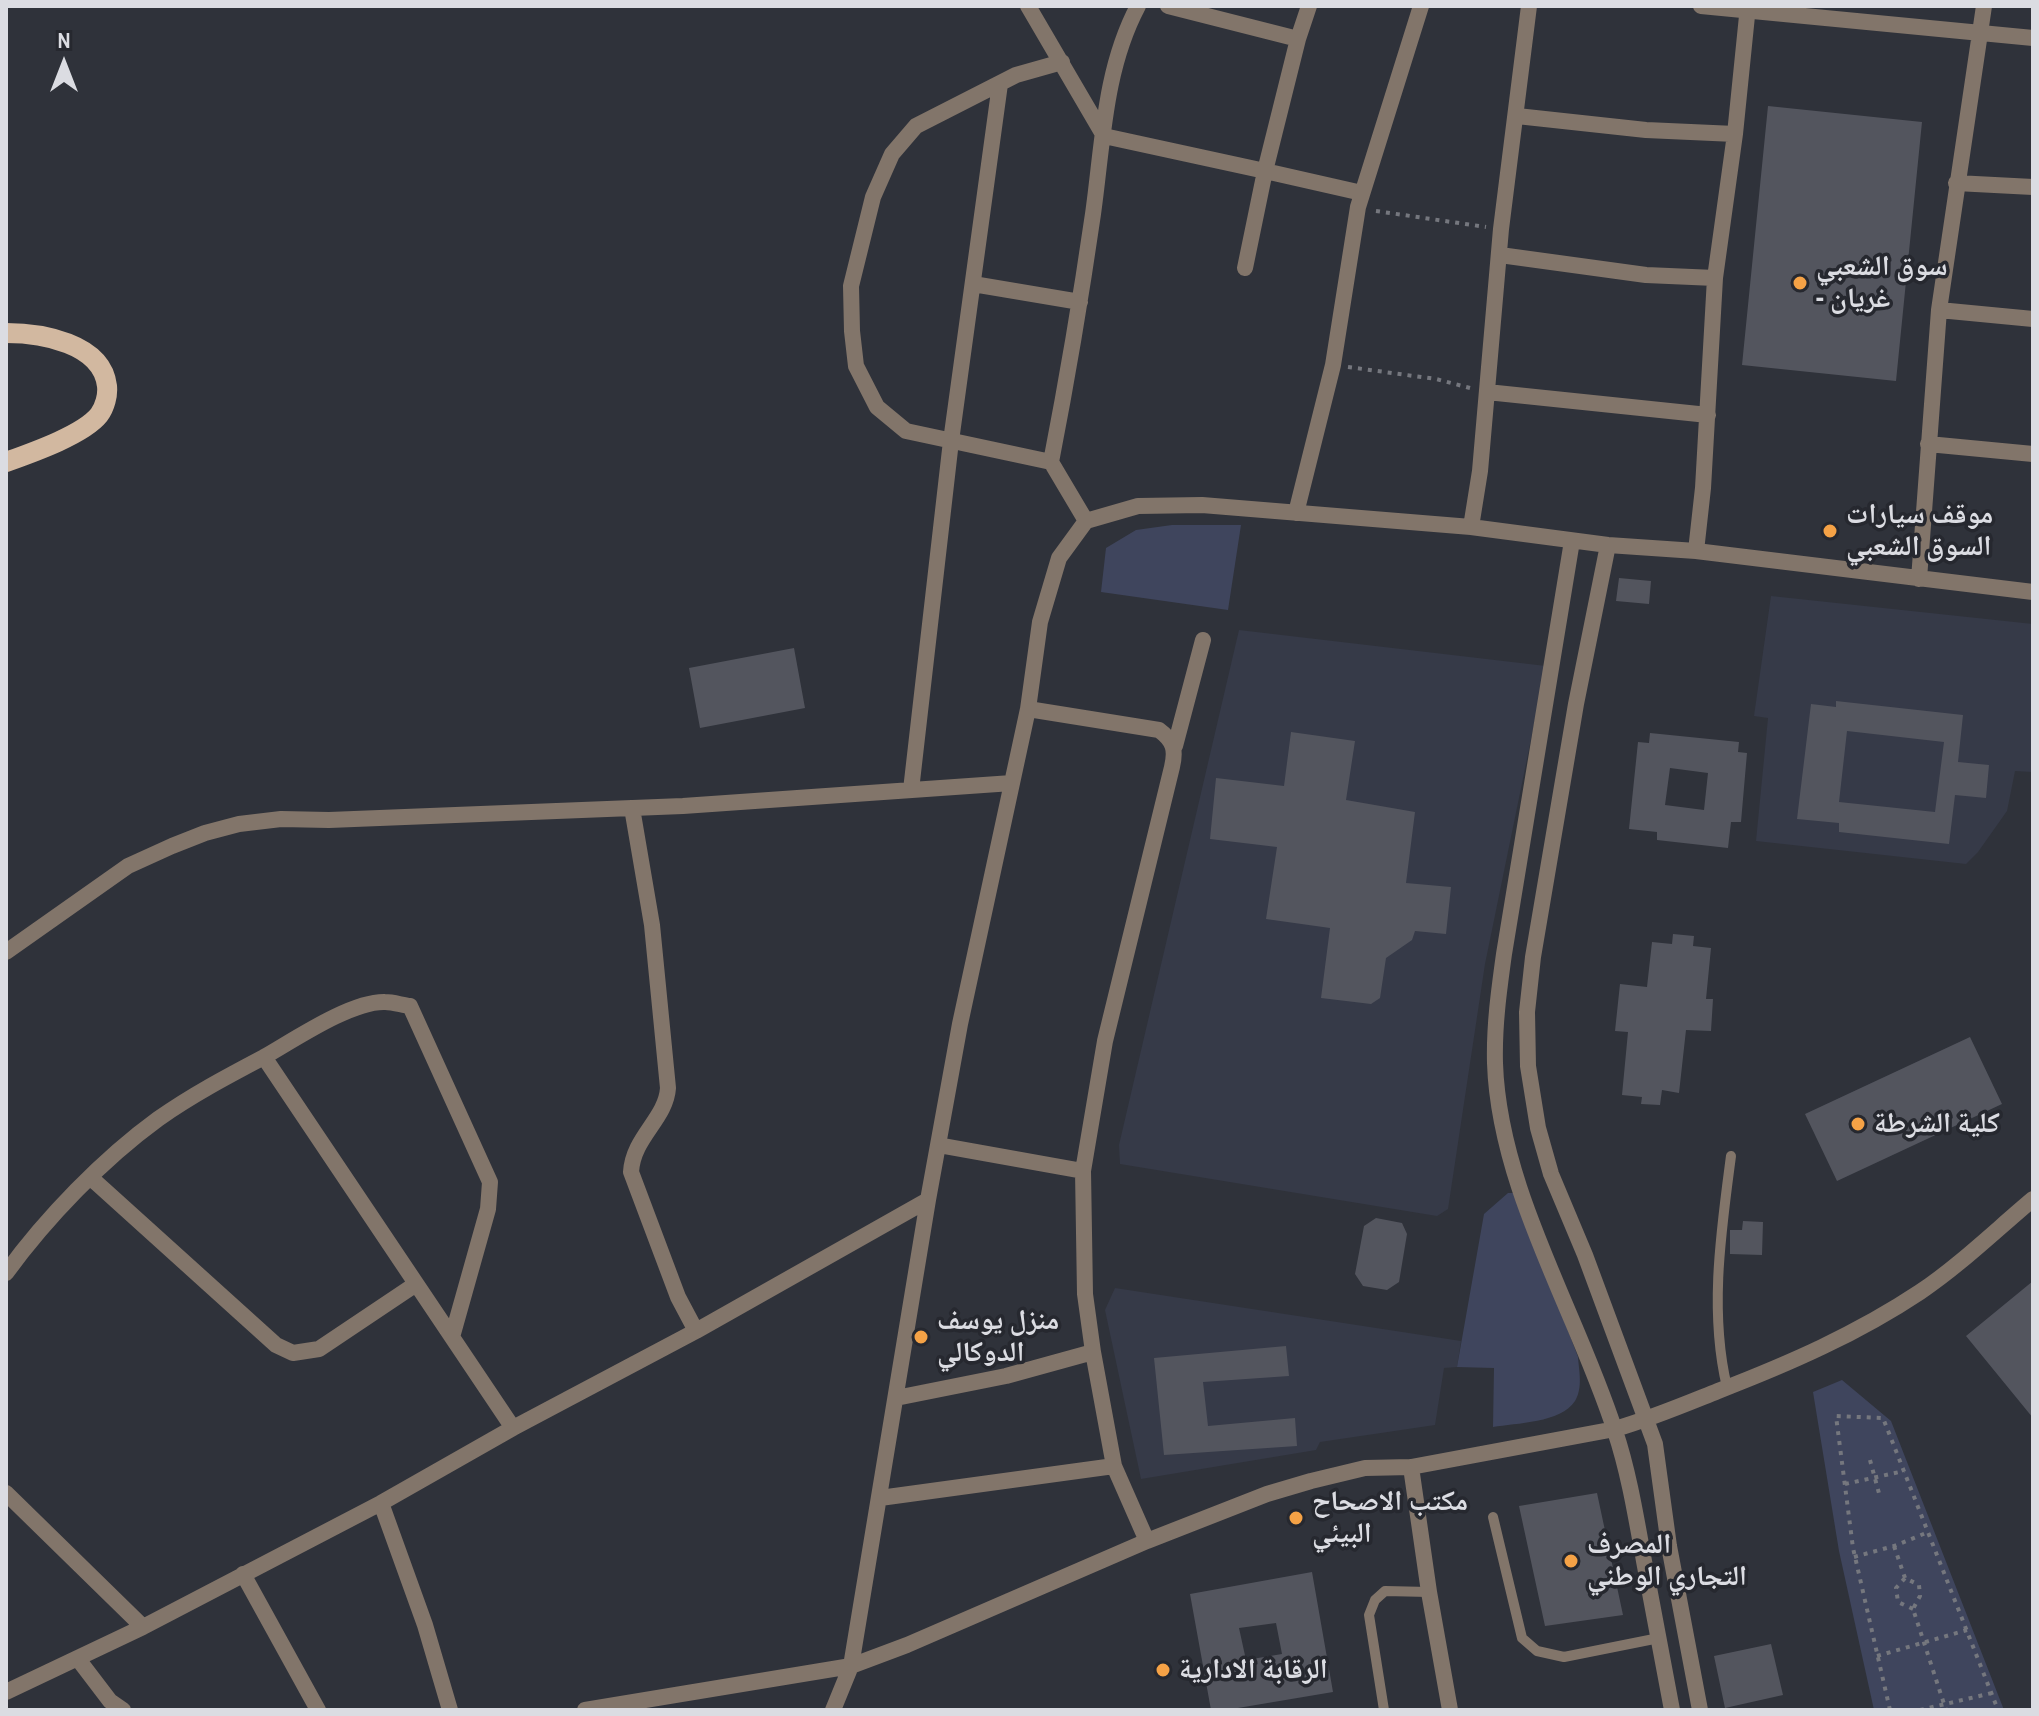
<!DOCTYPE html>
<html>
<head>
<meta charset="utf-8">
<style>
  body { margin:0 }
  #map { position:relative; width:2039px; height:1716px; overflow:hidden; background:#2f323a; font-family:"Archivo Narrow",sans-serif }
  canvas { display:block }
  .frame { position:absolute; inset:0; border:8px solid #dbdce2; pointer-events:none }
  .north { position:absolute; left:24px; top:24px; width:80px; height:80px; -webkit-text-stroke:6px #26282f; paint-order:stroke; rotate:0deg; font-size:22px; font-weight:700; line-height:32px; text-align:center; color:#dbdce2 }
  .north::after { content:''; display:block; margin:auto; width:28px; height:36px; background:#dbdce2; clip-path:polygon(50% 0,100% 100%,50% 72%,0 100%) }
</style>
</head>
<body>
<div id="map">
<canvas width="2039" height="1716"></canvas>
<div class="frame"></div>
<div class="north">N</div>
</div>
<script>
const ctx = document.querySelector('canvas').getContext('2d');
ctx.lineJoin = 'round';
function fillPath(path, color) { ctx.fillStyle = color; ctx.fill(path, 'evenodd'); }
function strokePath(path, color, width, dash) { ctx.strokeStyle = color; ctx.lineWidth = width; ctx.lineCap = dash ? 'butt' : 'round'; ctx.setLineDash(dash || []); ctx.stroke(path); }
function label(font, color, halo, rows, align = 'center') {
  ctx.font = font + ' "Archivo Narrow","Noto Naskh Arabic",sans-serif'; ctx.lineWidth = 7; ctx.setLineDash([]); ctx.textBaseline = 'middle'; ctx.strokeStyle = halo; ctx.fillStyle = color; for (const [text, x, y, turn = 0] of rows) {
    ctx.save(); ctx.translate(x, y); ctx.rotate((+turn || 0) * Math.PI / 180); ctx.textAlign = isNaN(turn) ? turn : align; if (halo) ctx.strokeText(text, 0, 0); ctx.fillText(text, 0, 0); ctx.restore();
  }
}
const built = new Path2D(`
  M1771,596L2033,624V772L2015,771L2007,811L1978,852L1966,864L1756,841L1768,718L1754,716Z
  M1239,630L1546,666L1485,964L1448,1209L1437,1216L1120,1164L1119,1145Z
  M1115,1288L1461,1341L1457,1367L1444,1368L1435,1425L1320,1442L1316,1450L1141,1479L1105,1310Z`);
const green = new Path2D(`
  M1172,525H1241L1228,610L1101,592L1106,548L1136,530Z
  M1508,1193H1514L1517,1196L1578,1357C1579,1371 1583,1388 1575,1401C1561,1423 1516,1423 1493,1427L1494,1368L1457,1367L1484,1214Z
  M1842,1380L1891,1421L2004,1710H1874L1839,1551L1813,1392Z`);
const building = new Path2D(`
  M1768,106L1922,122L1896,381L1742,365Z
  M1619,578L1651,581L1649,604L1616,601Z
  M794,648L805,708L700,728L689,668Z
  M1836,701L1963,715L1958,762L1989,765L1986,798L1955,795L1949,844L1839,832V823L1797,819L1811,704L1836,707ZM1847,731L1944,742L1935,812L1839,802Z
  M1291,732L1355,741L1346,800L1415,812L1406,883L1451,887L1446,934L1415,931L1412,940L1386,958L1380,998L1371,1004L1321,998L1330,928L1266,919L1277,847L1210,839L1216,778L1284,786Z
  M1650,733L1739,742L1738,752L1747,753L1741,822H1731L1728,848L1657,840V832L1629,829L1638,742L1649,743ZM1670,768L1708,773L1704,810L1665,805Z
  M1673,934L1694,936L1693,946L1711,948L1706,999H1713L1711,1031L1686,1030L1679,1093L1662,1090L1660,1105L1641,1104L1642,1097L1622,1095L1628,1032L1615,1031L1620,984L1647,987L1652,942L1672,944Z
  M1970,1037L2002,1104L1837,1181L1805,1114Z
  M1376,1218L1402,1223L1407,1234L1399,1282L1387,1290L1363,1286L1355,1274L1364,1226Z
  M1743,1221L1763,1222L1762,1255L1730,1254V1230H1742Z
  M2033,1281V1418L1966,1336Z
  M1286,1346L1289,1376L1203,1382L1208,1426L1295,1418L1297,1446L1164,1455L1154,1358Z
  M1597,1493L1623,1615L1545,1626L1519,1506Z
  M1312,1572L1333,1692L1226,1710H1211L1190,1594ZM1276,1623L1282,1654L1246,1660L1239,1628Z
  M1771,1644L1783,1695L1725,1708L1714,1656Z`);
const path = new Path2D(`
  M1376,211L1486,227
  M1348,367L1436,379L1470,388
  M1870,1460L1880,1497
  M1845,1484L1904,1471
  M1894,1546L1905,1578
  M1854,1557L1894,1546L1926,1533
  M1913,1609L1898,1602L1896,1588L1905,1578L1919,1585L1920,1596L1913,1609L1946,1710
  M1877,1656L1967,1630
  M1890,1710L1853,1548L1836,1416L1883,1418L1998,1710
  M1920,1710L1992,1693`);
const lane = new Path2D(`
  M1727,1387C1709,1312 1721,1232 1731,1156
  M1493,1517L1522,1638L1537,1651L1564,1657L1659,1638
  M1384,1710L1369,1615L1375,1600L1385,1591L1429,1592`);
const street = new Path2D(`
  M1028,6L1104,136L1265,171L1245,268
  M1168,6L1298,39L1265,171L1362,193
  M1701,6L2033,38
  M1298,39L1309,6
  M1517,116L1646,130L1735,134
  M1956,183L2033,187
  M1500,255L1646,275L1715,278
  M973,284L1080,302
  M1939,310L2033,319
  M1487,392L1708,415
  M1928,444L2033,454
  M1051,462L906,431L877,407L856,366L852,331L851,286L873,197L892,154L916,126L1016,75L1062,62
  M1296,513L1333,365L1358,207L1421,6
  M1086,521L1051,462C1067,380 1081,297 1093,214C1103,143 1104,70 1138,6
  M1471,527L1480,471L1501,229L1529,6
  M1572,541L1504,954C1499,990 1494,1026 1495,1063C1499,1189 1577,1312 1615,1431C1629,1473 1636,1517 1644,1561C1653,1611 1663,1660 1672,1710
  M1608,545L1576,704L1533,957L1527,1012L1528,1066L1538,1128L1551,1174L1585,1255L1655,1444L1669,1546L1700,1710
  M1696,551L1703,488L1715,278L1735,134L1748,6
  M1919,579L1939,310L1984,6
  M1028,709L1159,730C1174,741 1176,750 1172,767L1105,1041L1083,1171L1085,1294L1093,1352L1114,1466L1147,1541
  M1175,746L1203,640
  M911,790L951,441L1000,84
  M632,808L652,925L668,1088C666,1119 633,1137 631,1172L678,1297L696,1331
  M6,952L128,866L172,846L205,833L239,824L281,819L329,820L683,806L1012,783
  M264,1057C294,1040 351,1001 385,1002C393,1002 402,1005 410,1006L490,1182L488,1209L452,1337
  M938,1145L1083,1171
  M90,1177L276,1345L293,1353L319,1349L416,1284
  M6,1273C46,1218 103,1159 158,1119C192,1095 228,1076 264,1057L513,1428
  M896,1398L1006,1376L1093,1352
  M1411,1467L1429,1592L1450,1710
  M6,1493L143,1627
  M880,1498L1114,1466
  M381,1503L425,1625L450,1710
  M243,1574L318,1710
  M78,1659L110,1701L123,1710
  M6,1692L143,1627L381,1503L513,1428L696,1331L928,1200
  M585,1710L851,1666L907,1645L1147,1541L1267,1494L1311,1481L1365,1468L1411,1467L1615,1429C1650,1419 1683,1405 1718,1391C1788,1364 1857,1334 1920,1292C1960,1265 1996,1230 2033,1199
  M833,1710L851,1666L928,1200L960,1024L1028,709L1040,622L1059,558L1086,521L1138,506L1202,505L1471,527L1608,545L1696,551L2033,592`);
const primary = new Path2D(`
  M6,333C41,333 102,343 107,386C108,395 105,407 99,415C83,435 31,453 6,462`);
const markers = [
  [1800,283,8,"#f5a246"],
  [1830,531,8,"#f5a246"],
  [1858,1124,8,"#f5a246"],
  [921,1337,8,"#f5a246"],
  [1296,1518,8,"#f5a246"],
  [1571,1561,8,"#f5a246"],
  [1163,1670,8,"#f5a246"]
];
const poiNames = [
  ["سوق الشعبي",1816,267],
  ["- غريان",1816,299],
  ["موقف سيارات",1846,515],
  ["السوق الشعبي",1846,547],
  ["كلية الشرطة",1874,1124],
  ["منزل يوسف",937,1321],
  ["الدوكالي",937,1353],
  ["مكتب الاصحاح",1312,1502],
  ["البيئي",1312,1534],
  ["المصرف",1587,1545],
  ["التجاري الوطني",1587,1577],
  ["الرقابة الادارية",1179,1670]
];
fillPath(built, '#363a48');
fillPath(green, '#3f455d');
fillPath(building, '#53555e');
strokePath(path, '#75777e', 4, [4, 6]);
strokePath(lane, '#82756a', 10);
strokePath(street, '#82756a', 16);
strokePath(primary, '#d2b8a0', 20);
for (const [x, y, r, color] of markers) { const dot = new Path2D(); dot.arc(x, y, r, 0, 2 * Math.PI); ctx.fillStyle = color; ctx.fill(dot); strokePath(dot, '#26282f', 3); }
label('bold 28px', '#dbdce2', '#26282f', poiNames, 'left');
</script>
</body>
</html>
